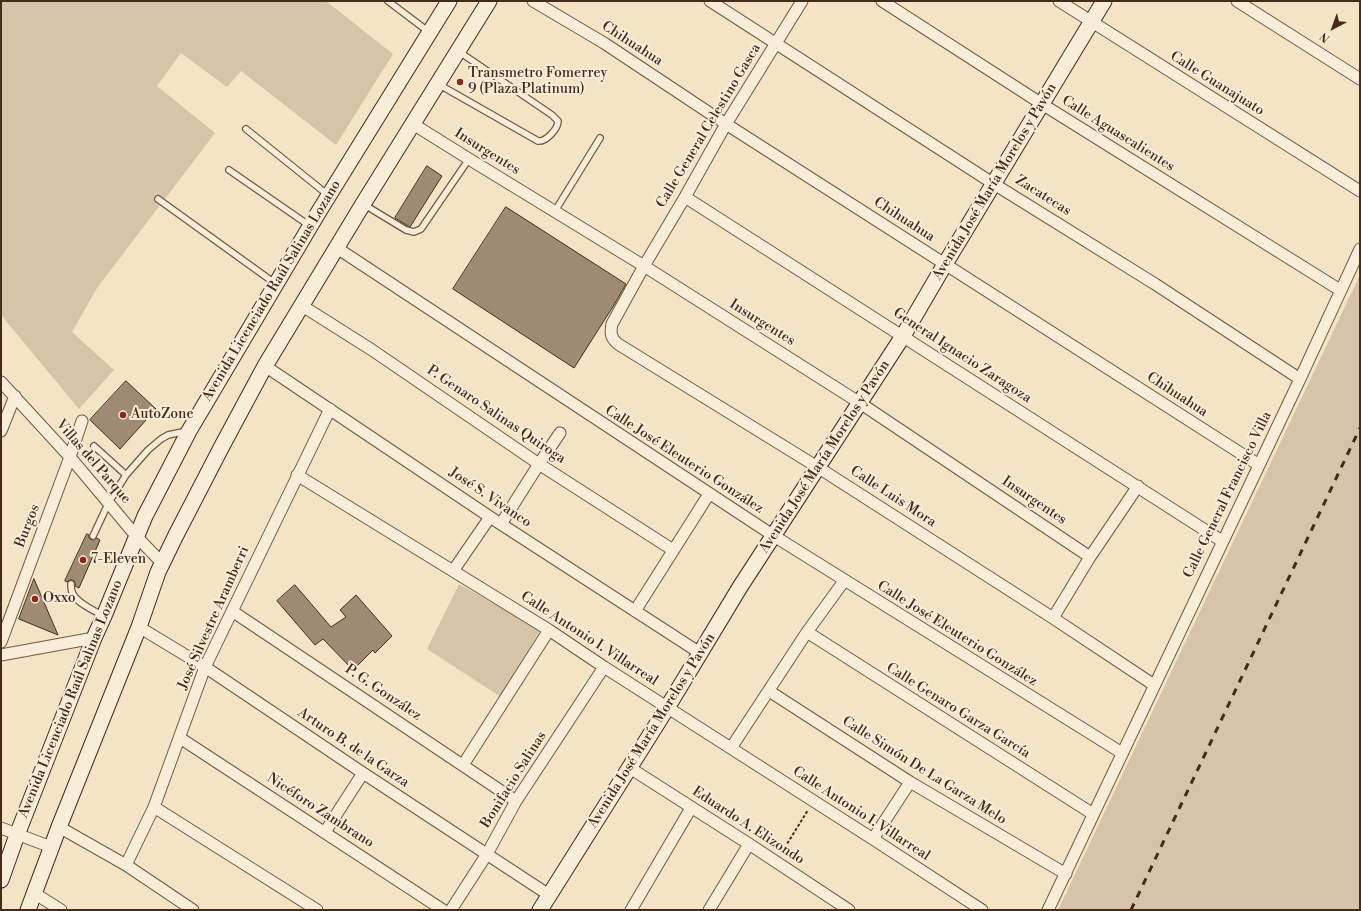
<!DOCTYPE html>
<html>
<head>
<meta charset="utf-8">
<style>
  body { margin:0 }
  #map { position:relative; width:1361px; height:911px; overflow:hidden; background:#f2e4c4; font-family:"Libre Bodoni",serif }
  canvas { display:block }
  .frame { position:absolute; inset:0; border:2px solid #462a1b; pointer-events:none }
  .north { position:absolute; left:1313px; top:8px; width:40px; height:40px; -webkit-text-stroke:3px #f7edd9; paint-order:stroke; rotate:221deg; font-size:11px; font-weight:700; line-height:16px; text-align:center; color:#462a1b }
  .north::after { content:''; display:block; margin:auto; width:14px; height:18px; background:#462a1b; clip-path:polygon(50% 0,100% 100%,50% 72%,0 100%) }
</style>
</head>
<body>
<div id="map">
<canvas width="1361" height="911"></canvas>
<div class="frame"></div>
<div class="north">N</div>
</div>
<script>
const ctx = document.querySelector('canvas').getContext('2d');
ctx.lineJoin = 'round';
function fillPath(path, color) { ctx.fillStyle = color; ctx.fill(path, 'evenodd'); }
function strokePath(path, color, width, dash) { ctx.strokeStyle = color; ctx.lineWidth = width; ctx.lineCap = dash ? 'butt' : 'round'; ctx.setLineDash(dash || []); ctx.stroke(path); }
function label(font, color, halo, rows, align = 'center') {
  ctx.font = font + ' "Libre Bodoni",serif'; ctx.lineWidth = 4; ctx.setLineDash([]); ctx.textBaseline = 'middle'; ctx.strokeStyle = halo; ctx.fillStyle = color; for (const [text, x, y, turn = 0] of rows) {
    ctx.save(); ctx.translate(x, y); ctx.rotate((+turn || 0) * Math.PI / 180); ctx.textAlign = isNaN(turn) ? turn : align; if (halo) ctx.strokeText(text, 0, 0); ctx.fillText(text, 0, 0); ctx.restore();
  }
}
const green = new Path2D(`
  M1,1H326L393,54L336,145L241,71L227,87L181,53L157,86L215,133L97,288L72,332L114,370L79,409L1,315Z
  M1360,275V910H1058Z
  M459,584L540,630L501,697L427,649Z`);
const building = new Path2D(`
  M427,166L442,176L410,227L408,226L395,218Z
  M506,207L626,284L614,305L574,368L453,289Z
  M126,381L156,409L120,449L90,420Z
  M87,534L89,535V538L92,540L97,538L100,540L79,588L75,586V582L73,580H69L67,582L65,581Z
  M34,579L58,635L19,619Z
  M295,585L331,627L346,617L340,610L356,595L392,636L375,653L373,650L353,670L323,639L315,645L277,601Z`);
const path = new Path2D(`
  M782,852L808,810`);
const lane = new Path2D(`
  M388,1L429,32
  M438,84L538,141C546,142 558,129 558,121L552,115L458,51
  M246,129L328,195
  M229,170L310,226
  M158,199L276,284
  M363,204L406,230L414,232L421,229L469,159
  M555,211L600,138
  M94,446L126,475
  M93,536L109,502L126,475L148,450L161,439L168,435L187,431
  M71,584C71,587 71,591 73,594C78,604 94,610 103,616`);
const street = new Path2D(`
  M533,1L604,43L726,124L1259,465
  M710,1L994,184L1155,284L1300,379
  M802,1L726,124L685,197L644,266L612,324C610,334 611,338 618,344L819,468L1053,618L1154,685
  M882,1L1042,104L1340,290
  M1059,1L1360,191
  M1237,1L1360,79
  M413,124L469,159L644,266L860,403L1090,557
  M685,197L1222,541
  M337,248L774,536L1122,753
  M301,305L372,350L539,464L673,550
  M265,366L490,517L700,653
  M1,382L70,457L137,537L162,563
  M1,431L15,396
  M297,475L549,630L604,667L873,839L982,910
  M501,524L539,464L560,433
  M453,571L490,517
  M232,611L516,801
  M635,611L709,494
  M1053,618L1090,557L1138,486
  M139,627L205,667L363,773L549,895
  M807,632L1093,814
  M1,642L70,457L82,421
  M1,655L94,638
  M769,691L910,782L1066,874
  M180,738L443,910
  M731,748L807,632L844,581
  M463,765L549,630
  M630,768L749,844L849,910
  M154,807L317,910
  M59,827L126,865L193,910
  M1,828L51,847
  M325,832L363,773
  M873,839L910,782
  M126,865L154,807L205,667L330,409
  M34,893L61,910
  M451,910L487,854L516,801L604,667
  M631,910L691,808
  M709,910L749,844
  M1048,910L1300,379L1360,249`);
const secondary = new Path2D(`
  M1,880L17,835L94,638L104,616L145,516L189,431L318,213L449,1
  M28,910L59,827L139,627L158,572L176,535L222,446L265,366L363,204L489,1
  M540,910L667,708L740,587L903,336L945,264L1104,1`);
const rail = new Path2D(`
  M1131,910L1360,428`);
const markers = [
  [460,82,4,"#8f2418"],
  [123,415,4,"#8f2418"],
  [83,560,4,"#8f2418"],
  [35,599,4,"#8f2418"]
];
const streetNames = [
  ["Chihuahua",632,44,33],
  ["Calle Guanajuato",1217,84,32],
  ["Calle General Celestino Gasca",709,126,-59],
  ["Calle Aguascalientes",1118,134,32],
  ["Insurgentes",487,152,32],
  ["Avenida José María Morelos y Pavón",995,182,-59],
  ["Zacatecas",1043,196,32],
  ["Chihuahua",904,220,33],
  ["Avenida Licenciado Raúl Salinas Lozano",272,291,-59],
  ["Insurgentes",762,323,32],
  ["General Ignacio Zaragoza",962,356,33],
  ["Chihuahua",1177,395,33],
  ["P. Genaro Salinas Quiroga",496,415,34],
  ["Avenida José María Morelos y Pavón",825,457,-57],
  ["Calle José Eleuterio González",684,460,33],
  ["Villas del Parque",93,462,49],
  ["Calle General Francisco Villa",1228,495,-64],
  ["Calle Luis Mora",893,497,33],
  ["José S. Vivanco",490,498,34],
  ["Insurgentes",1034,501,34],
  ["Burgos",28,526,-69],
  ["José Silvestre Aramberri",214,618,-66],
  ["Calle José Eleuterio González",957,634,32],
  ["Calle Antonio I. Villarreal",589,639,33],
  ["P. G. González",383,693,34],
  ["Avenida Licenciado Raúl Salinas Lozano",71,699,-68],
  ["Calle Genaro Garza García",958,711,32],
  ["Avenida José María Morelos y Pavón",652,731,-58],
  ["Arturo B. de la Garza",353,748,34],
  ["Calle Simón De La Garza Melo",924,771,32],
  ["Bonifacio Salinas",514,780,-58],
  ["Nicéforo Zambrano",320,811,33],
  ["Calle Antonio I. Villarreal",861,814,33],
  ["Eduardo A. Elizondo",748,826,33]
];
const poiNames = [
  ["Transmetro Fomerrey",468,74],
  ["9 (Plaza Platinum)",468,90],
  ["AutoZone",131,415],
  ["7-Eleven",91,560],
  ["Oxxo",43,599]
];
fillPath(green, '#d5c4a7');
fillPath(building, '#9f8b73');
strokePath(building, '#462a1b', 1);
strokePath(lane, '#715845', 8);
strokePath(street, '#715845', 13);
strokePath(secondary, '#462a1b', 17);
strokePath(path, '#462a1b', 2, [3, 2]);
strokePath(lane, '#f7edd9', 5.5);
strokePath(street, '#f7edd9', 11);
strokePath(secondary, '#f7edd9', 15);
strokePath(rail, '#462a1b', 3, [7, 7]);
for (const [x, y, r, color] of markers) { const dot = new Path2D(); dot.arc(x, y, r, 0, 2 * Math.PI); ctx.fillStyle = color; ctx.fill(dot); strokePath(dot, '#f7edd9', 1.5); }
label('14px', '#462a1b', '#f7edd9', streetNames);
label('14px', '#462a1b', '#f7edd9', poiNames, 'left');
</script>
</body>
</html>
